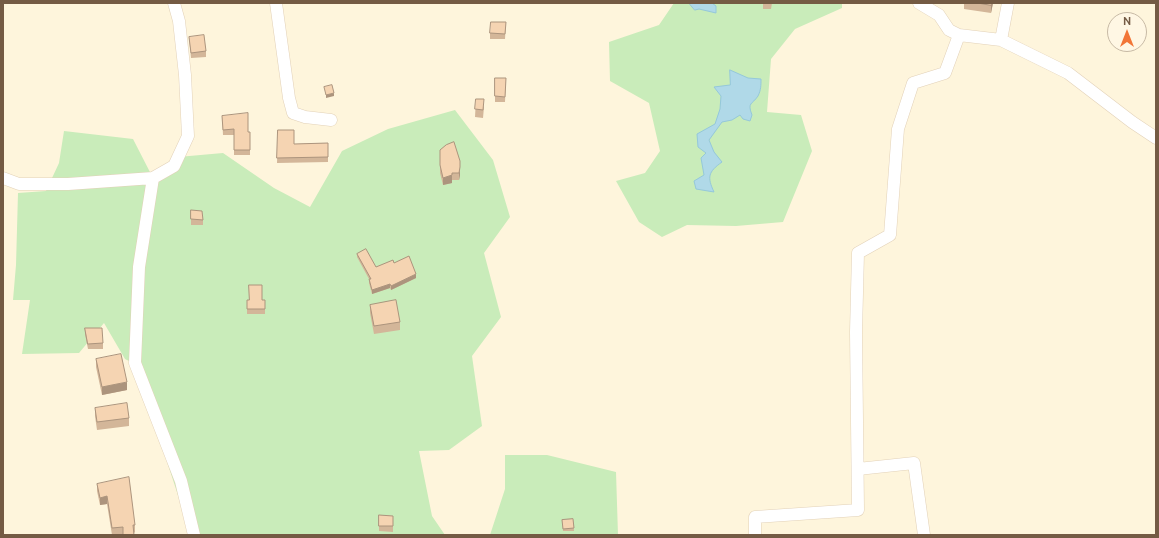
<!DOCTYPE html>
<html>
<head>
<meta charset="utf-8">
<style>
  body { margin:0 }
  #map { position:relative; width:1159px; height:538px; overflow:hidden; background:#fef5dc; font-family:Ubuntu,sans-serif }
  canvas { display:block }
  .frame { position:absolute; inset:0; border:4px solid #745b44; pointer-events:none }
  .north { position:absolute; left:1107px; top:12px; width:40px; height:40px; box-sizing:border-box; background:#fff7e4; border:1px solid #c7b9a4; border-radius:50%; rotate:0deg; font-size:11px; font-weight:700; line-height:16px; text-align:center; color:#745b44 }
  .north::after { content:''; display:block; margin:auto; width:14px; height:18px; background:#f27637; clip-path:polygon(50% 0,100% 100%,50% 72%,0 100%) }
</style>
</head>
<body>
<div id="map">
<canvas width="1159" height="538"></canvas>
<div class="frame"></div>
<div class="north">N</div>
</div>
<script>
const ctx = document.querySelector('canvas').getContext('2d');
ctx.lineJoin = 'round';
function fillPath(path, color) { ctx.fillStyle = color; ctx.fill(path, 'evenodd'); }
function strokePath(path, color, width, dash) { ctx.strokeStyle = color; ctx.lineWidth = width; ctx.lineCap = dash ? 'butt' : 'round'; ctx.setLineDash(dash || []); ctx.stroke(path); }
const green = new Path2D(`
  M674,3H842V8L795,29L771,59L767,112L801,115L812,151L783,222L736,226L687,225L662,237L639,222L616,181L645,173L660,151L649,103L610,81L609,42L659,25Z
  M455,110L493,160L510,217L484,253L501,317L472,356L482,426L449,450L419,451L432,516L445,535H191L135,364L125,359L104,323L79,353L22,354L30,300H13L16,265L18,193L46,191L59,163L64,131L133,139L153,178L178,157L223,153L274,188L310,207L342,151L388,129Z
  M505,455H547L616,472L618,535H490L505,489Z`);
const water = new Path2D(`
  M689,3H712L716,6V13L699,9L695,10Z
  M730,70L748,78L761,79C761,85 761,90 758,96C752,105 747,102 752,115L750,121L743,119L740,115L732,120L722,122L709,140L714,152L722,162C708,172 707,177 714,192L696,189L694,181L704,175L701,158L706,153L698,147L697,134L715,124L720,109L721,96L714,87L730,85Z`);
const minor = new Path2D(`
  M174,3L179,21L185,75L188,136L174,166L153,178L139,267L135,363L181,481L194,535
  M276,3L289,98L293,113L305,117L331,120
  M919,3L939,15L949,30L959,35
  M1001,40L1008,3
  M3,178L19,184H68L153,178
  M858,469L914,463L924,535
  M755,535V517L858,510L856,332L858,253L890,235L898,129L913,83L945,73L959,35L1001,40L1068,73L1132,122L1156,138`);
const wall = new Path2D(`
  M763,3H772L771,9H763Z
  M964,3H993L991,13L964,9Z
  M506,22L505,39H490V33Z
  M189,37L206,51V57L191,58Z
  M506,78L505,102H495V96Z
  M476,99L484,107L483,118L475,117Z
  M222,116L248,132H250V155H234V135H223Z
  M278,130L294,144L328,143V162L277,163Z
  M446,145L460,175L459,180H452V183L443,185L440,173V165Z
  M191,210L203,220V225H191Z
  M357,254L376,267L394,263L416,278L391,290L390,288L372,294L369,283V279L357,257Z
  M247,300H265V314H247Z
  M370,305L400,322V330L374,334L370,313Z
  M85,328L103,343V349H88L85,334Z
  M96,359L127,390L102,395L96,367Z
  M95,408L129,418V426L97,430L95,416Z
  M97,484L135,525V532L134,533V535H123V534L112,535L107,504L100,505L97,491Z
  M379,515L393,516V532L379,531Z
  M573,519L574,531H563L562,520Z`);
const shadedWall = new Path2D(`
  M992,3H993L991,13V5Z
  M334,93V96L326,98V95Z
  M460,167V175L459,180V173Z
  M452,175V183L443,185V178Z
  M416,274V278L391,290V286Z
  M390,284V288L372,294V290Z
  M127,382V390L102,395V387Z
  M107,496V504L100,505V498Z`);
const building = new Path2D(`
  M978,3H992L991,5Z
  M491,22H506L505,34L490,33Z
  M204,35L206,51L191,53L189,37Z
  M495,78H506L505,97L495,96Z
  M332,85L334,93L326,95L324,87Z
  M476,99H484L483,110L475,109Z
  M248,113V132H250V150H234V129L223,130L222,116Z
  M278,130H294V144L328,143V157L277,158Z
  M454,142L460,161V167L459,173H452V175L443,178L440,165V150L446,145Z
  M191,210L202,211L203,220L191,219Z
  M366,249L376,267L393,260L394,263L409,256L416,274L391,286L390,284L372,290L369,279H371L357,254Z
  M249,285H262V300H265V309H247V300H249Z
  M396,300L400,322L374,326L370,305Z
  M85,328H102L103,343L88,344Z
  M121,354L127,382L102,387L96,359Z
  M127,403L129,418L97,422L95,408Z
  M129,477L135,525H133L134,535H123V527L112,528L107,496L100,498L97,484Z
  M379,515L393,516V526H379Z
  M573,519L574,528L563,529L562,520Z`);
fillPath(green, '#c9ecba');
fillPath(water, '#b0d9e8');
strokePath(water, '#95c8da', 1);
strokePath(minor, '#e2d1b8', 13);
strokePath(minor, '#fff', 12);
fillPath(wall, '#d3b699');
fillPath(shadedWall, '#ac947d');
fillPath(building, '#f5d4b2');
strokePath(building, '#ac947d', 1);
</script>
</body>
</html>
